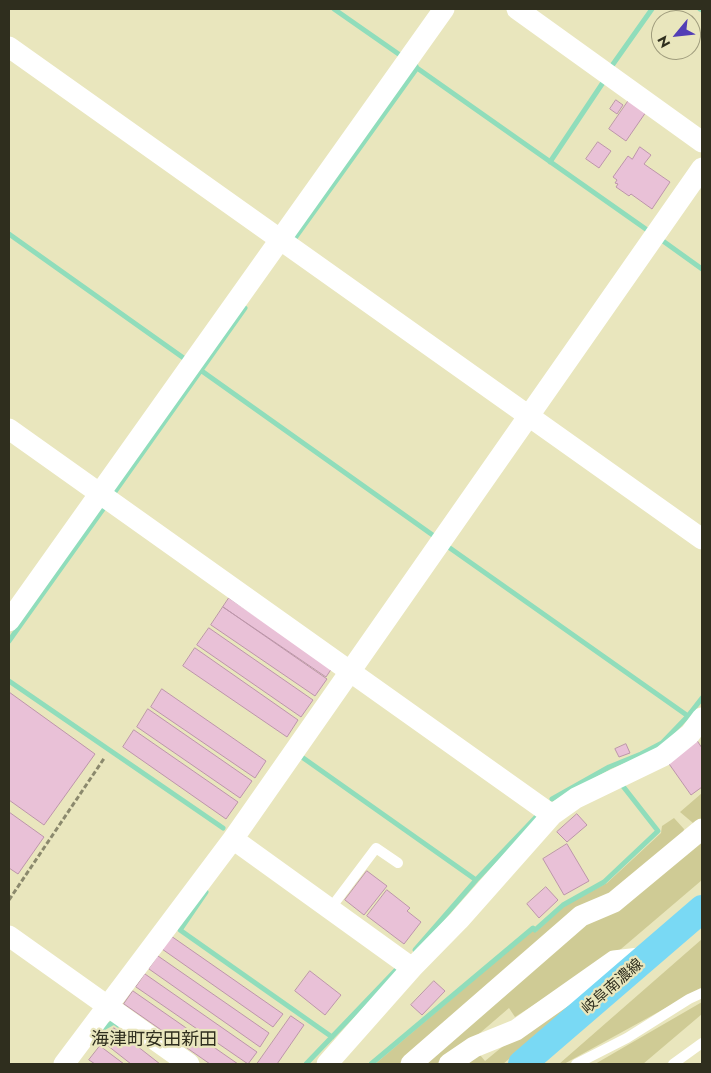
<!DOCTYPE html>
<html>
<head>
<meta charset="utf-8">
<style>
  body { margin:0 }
  #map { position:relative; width:711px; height:1073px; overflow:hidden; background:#e9e6bd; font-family:Jost,sans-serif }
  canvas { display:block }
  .frame { position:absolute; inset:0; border:10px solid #2f2e1e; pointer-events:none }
  .north { position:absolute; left:651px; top:10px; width:50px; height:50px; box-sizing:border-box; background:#e9e6bd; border:1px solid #9f9c7d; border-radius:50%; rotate:242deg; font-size:14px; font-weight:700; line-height:20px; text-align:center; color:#2f2e1e }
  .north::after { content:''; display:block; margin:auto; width:18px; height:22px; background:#523eb6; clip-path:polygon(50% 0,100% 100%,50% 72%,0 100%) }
</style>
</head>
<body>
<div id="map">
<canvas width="711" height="1073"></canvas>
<div class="frame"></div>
<div class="north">N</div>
</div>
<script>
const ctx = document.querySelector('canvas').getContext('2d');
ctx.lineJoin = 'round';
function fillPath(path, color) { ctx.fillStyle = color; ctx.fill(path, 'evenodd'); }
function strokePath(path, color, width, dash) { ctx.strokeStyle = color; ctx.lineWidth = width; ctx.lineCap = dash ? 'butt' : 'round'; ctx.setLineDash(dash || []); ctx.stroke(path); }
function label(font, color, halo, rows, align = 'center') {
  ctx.font = font + ' Jost,"Noto Sans JP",sans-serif'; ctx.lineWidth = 4.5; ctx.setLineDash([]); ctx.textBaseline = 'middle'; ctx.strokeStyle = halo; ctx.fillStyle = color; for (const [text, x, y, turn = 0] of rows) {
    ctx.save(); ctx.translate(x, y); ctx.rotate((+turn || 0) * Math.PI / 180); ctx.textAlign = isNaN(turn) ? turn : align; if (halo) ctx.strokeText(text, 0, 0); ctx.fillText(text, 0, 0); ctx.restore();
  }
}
const green = new Path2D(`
  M702,793V821L693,823L680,812Z
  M674,818L684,829L683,836L401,1064H375L533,930L536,932L564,906L607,883L661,833L662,826Z
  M702,834V880L621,949L515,1017L509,1008L473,1039L437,1064H416L585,920Z
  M702,939V988L564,1064H559Z
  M610,974L503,1064H456L476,1050L485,1061L519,1033Z
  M702,1002V1014L643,1064H595Z`);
const stream = new Path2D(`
  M334,9L400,55
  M700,9L702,10
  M611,67L652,9
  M417,68L650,232
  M550,162L604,81
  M9,234L185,359
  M295,238L417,68L416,66
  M663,241L702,269
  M199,369L434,536
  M114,493L245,308
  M447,546L688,716
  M9,641L106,505
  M9,681L223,828
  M299,755L476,880
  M552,799L609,767L641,754L662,743L688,716L702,698
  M206,892L180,930L332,1037
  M415,950L476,880L539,814
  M101,1032L105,1027L114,1022L118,1025
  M306,1064L397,969
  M371,1064L533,928L535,930L563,905L604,882L658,831L622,785`);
const building = new Path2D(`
  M616,100L623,105L617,114L610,109Z
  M629,100L646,112L626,141L609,129Z
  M598,142L611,151L599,168L586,159Z
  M640,147L651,155L644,164L670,182L652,209L631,194L629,196L616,187L618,184L615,183L617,180L613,177L628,156L632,159Z
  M229,598L332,668L326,677L223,607Z
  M223,607L327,679L315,696L211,625Z
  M209,628L313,700L301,717L197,645Z
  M195,648L298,720L287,737L183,666Z
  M162,689L266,761L255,778L151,707Z
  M9,692L95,754L44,825L9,800Z
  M148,709L252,781L240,798L137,727Z
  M134,730L238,802L226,819L123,747Z
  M696,739L702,748V787L691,795L667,761Z
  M626,744L630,753L619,757L615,749Z
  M9,812L44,837L18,874L9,868Z
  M577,814L587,825L567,842L557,832Z
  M567,844L589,881L564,895L543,859Z
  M367,871L387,886L364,915L345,900Z
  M546,887L558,900L539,918L527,904Z
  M387,890L410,908L407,911L421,922L404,944L367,916Z
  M171,936L283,1014L273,1027L162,949Z
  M158,956L269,1033L260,1047L149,969Z
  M310,971L341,995L325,1015L295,991Z
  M145,974L257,1052L248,1064L136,987Z
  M434,981L445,991L422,1015L411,1005Z
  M133,991L238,1064H210L124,1004Z
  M291,1016L304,1025L277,1064H257Z
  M114,1028L160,1064H131L103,1042Z
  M100,1046L124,1064H95L89,1060Z`);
const path = new Path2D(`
  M9,900L105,757`);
const lane = new Path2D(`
  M330,909L376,848L398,863
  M576,1064L627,1038L689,999L702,993
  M673,1064L702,1043`);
const street = new Path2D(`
  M517,9L702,142
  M9,47L702,539
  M9,429L552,815
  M9,621L444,9
  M233,839L412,968
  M9,936L189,1064
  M64,1064L233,839L702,168
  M327,1064L412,968L459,920L552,815L576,798L663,756L690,734L702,718
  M411,1064L581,916L614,902L702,829
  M449,1064L474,1047L516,1030L614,961L648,957`);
const primary = new Path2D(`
  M522,1064L702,909`);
const streetNames = [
  ["岐阜南濃線",613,987,-41]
];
const quarterNames = [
  ["海津町安田新田",154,1041]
];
fillPath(green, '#cfcb95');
strokePath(stream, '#90ddbb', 5);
fillPath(building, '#e9c1d7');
strokePath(building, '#bc95aa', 1);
strokePath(path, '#8b896d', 3, [5, 2.5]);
strokePath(lane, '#fff', 10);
strokePath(street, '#fff', 21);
strokePath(primary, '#79d9f4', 28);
label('15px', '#2f2e1e', '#e9e6bd', streetNames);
label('18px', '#2f2e1e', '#e9e6bd', quarterNames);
</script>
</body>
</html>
